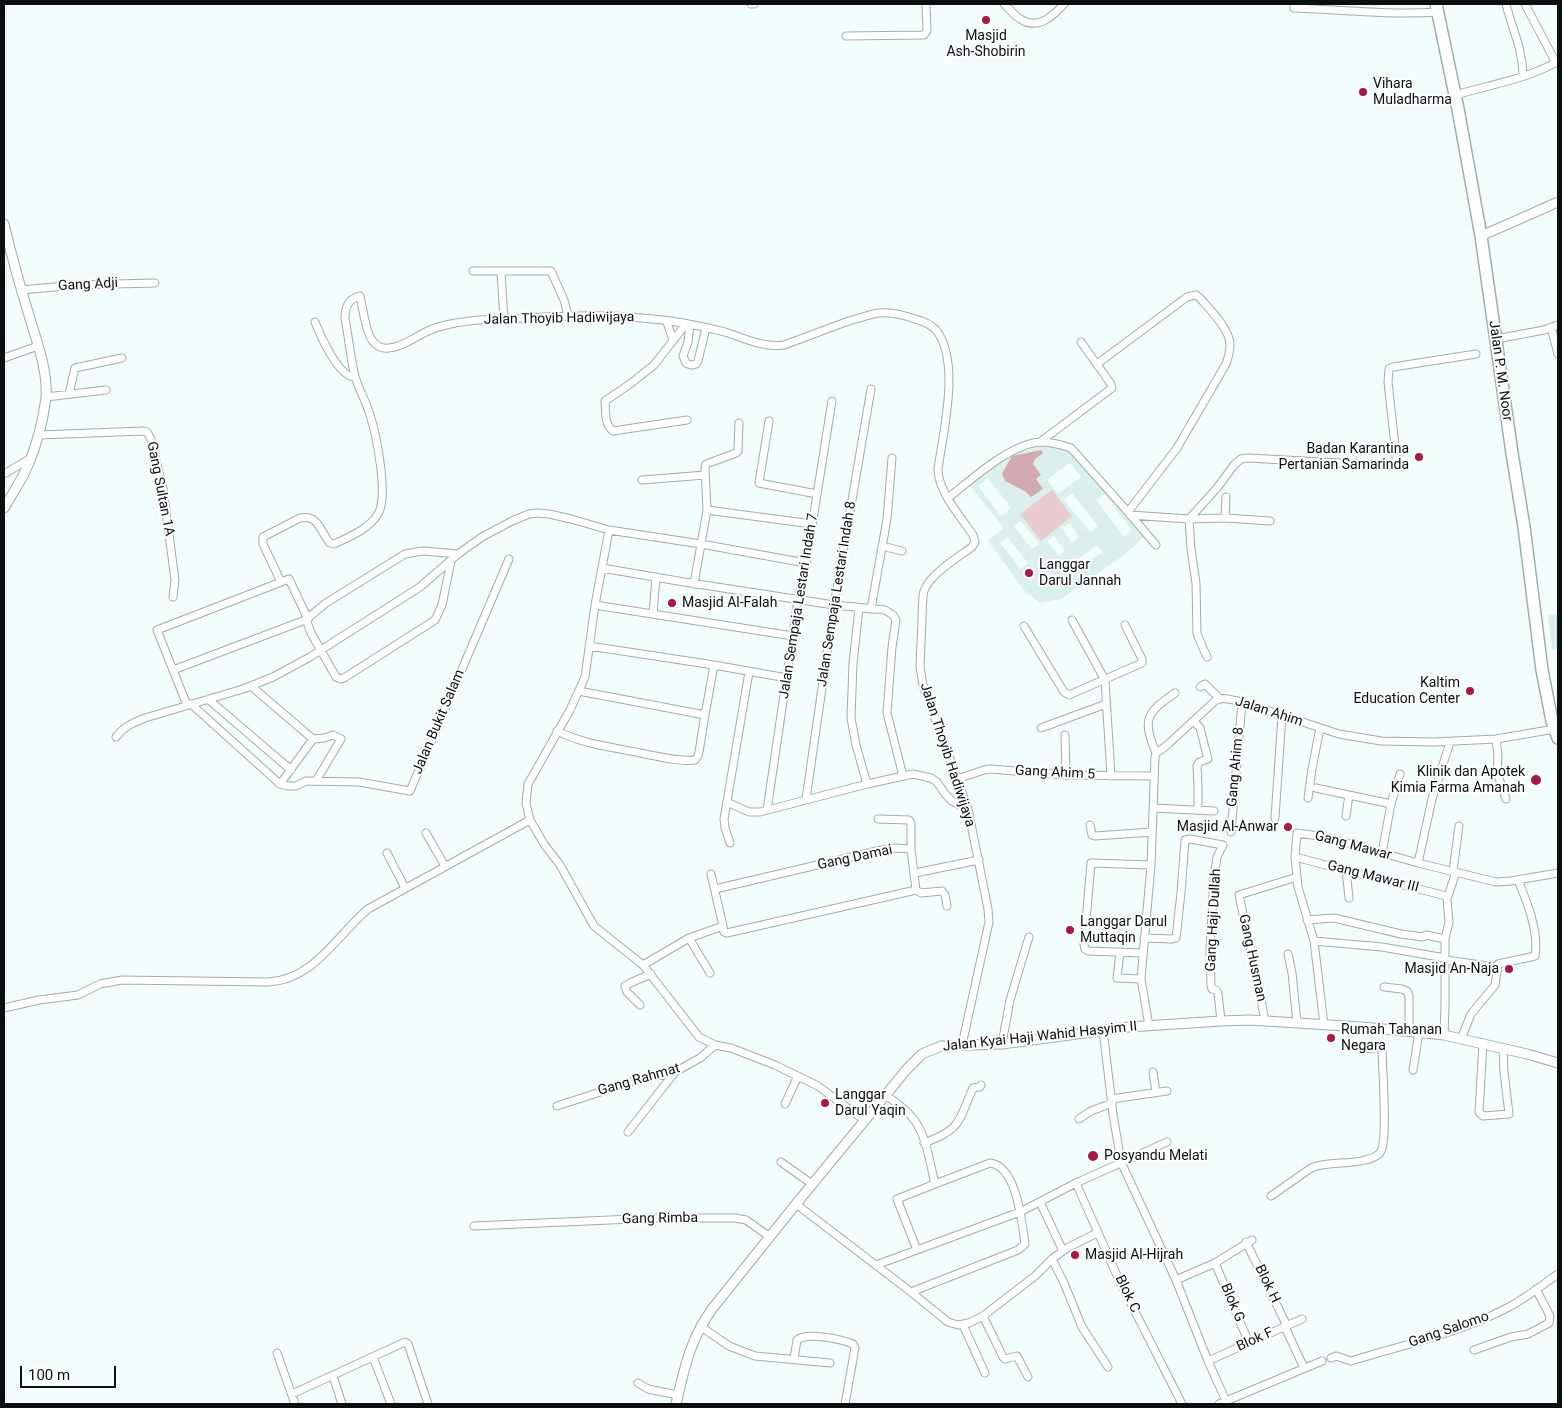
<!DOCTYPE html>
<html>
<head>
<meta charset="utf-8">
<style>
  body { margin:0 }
  #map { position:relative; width:1562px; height:1408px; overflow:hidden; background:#f1fefb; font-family:Roboto,sans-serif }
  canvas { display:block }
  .frame { position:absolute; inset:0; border:5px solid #0b0f0e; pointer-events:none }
  .scale { position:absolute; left:20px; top:1366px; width:96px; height:22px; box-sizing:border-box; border:2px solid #0b0f0e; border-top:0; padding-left:6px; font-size:15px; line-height:18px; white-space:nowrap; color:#0b0f0e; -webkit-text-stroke:4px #fff; paint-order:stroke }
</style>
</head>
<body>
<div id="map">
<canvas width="1562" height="1408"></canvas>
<div class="frame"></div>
<div class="scale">100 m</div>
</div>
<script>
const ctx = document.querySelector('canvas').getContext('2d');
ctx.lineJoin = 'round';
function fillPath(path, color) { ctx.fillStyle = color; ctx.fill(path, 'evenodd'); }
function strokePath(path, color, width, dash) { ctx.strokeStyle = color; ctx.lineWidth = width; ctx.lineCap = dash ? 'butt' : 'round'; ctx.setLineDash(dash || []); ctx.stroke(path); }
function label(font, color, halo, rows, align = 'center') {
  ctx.font = font + ' Roboto,sans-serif'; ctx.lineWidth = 4; ctx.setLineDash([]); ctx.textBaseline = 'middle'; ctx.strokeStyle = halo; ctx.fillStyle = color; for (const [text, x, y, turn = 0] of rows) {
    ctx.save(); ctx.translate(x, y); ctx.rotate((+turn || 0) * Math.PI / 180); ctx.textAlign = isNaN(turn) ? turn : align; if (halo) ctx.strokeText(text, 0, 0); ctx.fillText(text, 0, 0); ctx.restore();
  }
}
const built = new Path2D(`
  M1044,446L1068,449L1145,536L1123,556L1061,599L1040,603L1024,590L988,541L1004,528L970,486L1012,454ZM1041,450L1035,459L1033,464L1041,475L1036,479L1032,497L1026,492L1005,481L1012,456ZM1070,463L1081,477L1058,494L1047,480ZM988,478L1011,508L1001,516L978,486ZM1072,493L1098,526L1090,532L1064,500ZM1104,494L1132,530L1124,537L1096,500ZM1021,521L1039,544L1032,549L1014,526ZM1070,523L1079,537L1072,543L1062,528ZM1054,536L1065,551L1059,556L1047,541ZM1007,537L1028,563L1021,569L1000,543ZM1097,545L1102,552L1067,577L1063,570Z
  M1558,614V650H1552L1548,615Z`);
const green = new Path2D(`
  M1052,490L1072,516L1041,541L1020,514Z`);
const water = new Path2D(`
  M1041,450L1043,453L1035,459L1033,464L1041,475L1036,479L1043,489L1031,497L1026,492L1005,481L1002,474L1012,456Z`);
const minor = new Path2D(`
  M751,4H754
  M1004,4C1010,9 1015,17 1022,20C1039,30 1054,15 1064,4
  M1294,4V8C1342,10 1390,15 1438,12
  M1506,4C1512,29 1523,49 1523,76
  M1525,4L1556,63
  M846,36L924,35L927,31L926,4
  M1455,95C1486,86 1531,78 1558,61
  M473,271H551L564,300L568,316
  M501,272L504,319
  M21,290L76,285L155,283
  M315,322C320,335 339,378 355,377
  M667,322L673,341
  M686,324L654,365L630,384L605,401C606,411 604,424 613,431L687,420
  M690,325L688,342L683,356L686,363L691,365L696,364L698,361L706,328
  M1551,327L1558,354
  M1496,339L1544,330L1558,325
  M4,358L38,346
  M1097,364L1187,297L1196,295L1200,298C1210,310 1230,329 1230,345C1230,352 1228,358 1226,364L1177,448L1128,512L1156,545
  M69,394L75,368L122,358
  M46,397L106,390
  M769,421L759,483L817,494
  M38,435L143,431L147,432L151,439L163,489L175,580L173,597
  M1040,442L1112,388L1111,384L1081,342
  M4,474L31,458
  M642,480L705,475
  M948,498C971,480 1011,443 1041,442C1050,442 1062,445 1071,448L1128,512
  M707,510L812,524
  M1130,515L1189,519L1225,518L1270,521
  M1225,518L1226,497
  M609,530L595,605L585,677L570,710L528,784L526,803L530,820L544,844L560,865L594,926L643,965L699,1037L715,1045L731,1048L775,1065L818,1086L864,1120
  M882,546L902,551
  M451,561L442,605L435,620L344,678L341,679L336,677L311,633L307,622L309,617L326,603L405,554L423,551L458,554
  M602,568L684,582L834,605L885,610L893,615L896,620L892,647L887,713L903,776
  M281,582L263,544V537L300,518C319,514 320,532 330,543L334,544C349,537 369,529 378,514C389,496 376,432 369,412C365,399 358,388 355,376C350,357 349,338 345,319C345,307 348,299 360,296C363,308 365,330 372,340C376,346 382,349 389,348C403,347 416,336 428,331C443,324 461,322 478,320C532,318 587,313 642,318C669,320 698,325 725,332C744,338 763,348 784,345C806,337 829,328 852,320C861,318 870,314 878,313C888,312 899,314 909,317C918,320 929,322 936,330C961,361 943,433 938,469C938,492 961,517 973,535L975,542L972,547C957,558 925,577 923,595L920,667L923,685L968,809L988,909L989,922L962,1045
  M694,584L707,510L705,468L706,464L709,463L736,453L738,451L739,423
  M595,605L793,636
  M859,608L853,663L851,718L856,745L867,784
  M871,609L887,519L892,458
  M653,614L656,577
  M1072,620L1105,680L1111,776
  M1024,626L1064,692L1069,695L1142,663V659L1125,625
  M589,646L714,665L787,678
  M1207,657L1197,634L1196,583L1191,549L1189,519L1217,488L1234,465L1241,459L1248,458L1378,465L1393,464L1396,461V455L1388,382L1389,369L1393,367L1476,354
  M173,670L157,630L289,579L308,619L173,670L187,705
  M251,686L313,739L324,738L333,735L341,739L316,781
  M1200,687L1205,684L1219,698
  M579,691L705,715
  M208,699L291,770
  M191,704L280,784L313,739
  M1194,721L1200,728L1208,759L1199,762L1197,766L1198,787V809
  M1041,728L1106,704
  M557,731C583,744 612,747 640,753C657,756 677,762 695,760L698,756L699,752L705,715L714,665
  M1065,735L1066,775
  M116,737C124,726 133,723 145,718L243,689L273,677L310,657L420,587L458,554L482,537L512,521L529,514L538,513L549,514L571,519L609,530L701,544L806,563
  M1496,739L1498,755L1497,772L1506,799
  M1156,753C1142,719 1146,713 1175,693
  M957,779L984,770L990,769L1066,775L1154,776
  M280,784L288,786H296L306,781L359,782L410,791L509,559
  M1316,788L1391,804
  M1308,798L1312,769L1320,728
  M806,799L834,605L871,389
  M727,802L749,812H760L867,784L913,774L931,778L937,782L945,794L952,801L967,809
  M1153,808L1214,811
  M767,810L798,600L806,563L832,401
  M1346,816L1349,795
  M1275,818L1282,716
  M878,819L909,820L911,823V849
  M1090,825L1092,835L1095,836L1152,832
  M1231,832L1242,702
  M426,833L445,866
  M730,843L725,828L724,819L749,672
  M387,853L405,888
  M1382,853L1391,804L1400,774
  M1295,857L1446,896L1447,899
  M1418,863L1432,799L1450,742
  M1346,870L1349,898
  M1453,871L1459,826
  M915,873L979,860
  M711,874L723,926
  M916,890L921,893L942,891L945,895L947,906
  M1307,920L1334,918L1401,934L1423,937L1426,935L1445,939
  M689,938L710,973
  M1144,938L1171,939L1176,938L1181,893L1185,840L1190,839L1223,845L1217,857L1214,878L1210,949L1211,986L1212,989L1216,990L1218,993L1221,1021
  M1314,941L1382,947L1445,958
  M1120,952L1117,978L1141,979
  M1143,953L1088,951L1085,949L1084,945L1091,863L1151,865
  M1288,954L1292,973L1297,1023
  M1445,960L1496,967
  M643,965L689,938L723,926L724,932L727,933L916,890L911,849L895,848L877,851L715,889
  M1384,987L1402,989L1407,991L1409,996V1031
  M640,1005L627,992L625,986L630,983L651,974
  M4,1008L39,1000L78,995L100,984L122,980L268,982C314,980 337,935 368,909L530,820
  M1265,1021L1259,989L1239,895L1297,877
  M1324,1025L1314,941L1298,887L1295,857L1297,833L1326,837L1418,863L1496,882L1511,881L1558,873
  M1149,1026L1141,979L1151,865L1155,757L1156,753L1165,747L1215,701C1223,696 1233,700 1242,702L1339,734L1381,741L1434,742L1496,739L1555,729
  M1103,1030L1113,1114L1121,1162L1176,1280L1208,1361L1226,1401L1322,1361
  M1444,1035L1445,1005V939L1449,922L1447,899L1456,872
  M1461,1039L1471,1014L1495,985L1498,964L1535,956C1539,931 1527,902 1518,880
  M1483,1043L1479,1112L1483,1116L1509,1114L1504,1072L1503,1049
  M1002,1044L1010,1000L1029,937
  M1413,1070L1419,1032
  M1153,1072L1156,1092
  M885,1095C896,1102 908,1111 915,1121C927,1138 930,1164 935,1184L990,1163C1017,1166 1022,1223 1025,1244L1018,1250L911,1292
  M1111,1099L1167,1091
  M785,1104L798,1076
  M557,1106L637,1080L675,1072L700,1058L715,1045
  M1079,1119L1091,1111L1112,1103
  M628,1132L675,1072
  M924,1143C962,1129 958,1122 973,1088L980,1087L981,1085
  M781,1162L812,1184
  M1076,1183L1119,1280L1182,1404
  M1271,1196L1311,1168C1328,1161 1348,1165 1365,1160C1370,1159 1379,1156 1381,1151C1388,1139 1382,1065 1382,1047L1363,1049
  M1040,1202L1063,1251
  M796,1204L911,1292L948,1322L958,1325L969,1323L983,1316L1035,1276L1052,1259L1067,1248L1097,1233
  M474,1226L655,1218H735L746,1220L770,1237
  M1246,1242L1287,1326
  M917,1250L897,1199L935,1184
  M1052,1259L1064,1283L1082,1327L1108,1367
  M1215,1263L1249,1343
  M876,1265L1020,1212L1076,1183L1167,1142
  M1176,1280L1215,1263L1252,1240
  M983,1316L1003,1357L1005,1359L1017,1356L1028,1377
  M963,1325L985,1373
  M700,1326L729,1346L755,1356L830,1363
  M1285,1327L1304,1368
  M1474,1350L1511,1337L1528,1334L1549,1323L1550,1316L1536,1289
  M277,1353L295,1404
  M373,1357L391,1404
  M1331,1358L1336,1356L1351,1361C1403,1345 1459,1333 1507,1308C1525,1299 1542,1285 1558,1274
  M794,1359L797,1340C807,1332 841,1339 853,1344L855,1348L845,1404
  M1208,1361L1302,1319
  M333,1376L342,1404
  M638,1383L648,1389L678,1395
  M292,1394L405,1342L408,1344L428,1404
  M1219,1404L1226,1401`);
const tertiary = new Path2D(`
  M4,224C11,253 19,283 28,312C36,340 48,369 46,398C43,420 37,445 28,465C22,480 12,494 4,508
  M1481,236L1558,202
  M676,1404C685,1367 689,1342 712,1309L796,1204L907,1069L922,1054L941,1046L1002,1044L1129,1027L1221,1021L1250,1020L1362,1027L1444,1035L1527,1054L1558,1063`);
const trunk = new Path2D(`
  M1436,4L1458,109L1481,236L1512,453L1524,527L1542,670L1552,721L1558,738`);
const markers = [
  [986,20,5,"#ac1845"],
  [1363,92,5,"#ac1845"],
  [1419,457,5,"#ac1845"],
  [1029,573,5,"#ac1845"],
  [672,603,5,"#ac1845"],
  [1470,691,5,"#ac1845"],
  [1536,780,6,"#ac1845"],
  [1288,827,5,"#ac1845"],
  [1070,930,5,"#ac1845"],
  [1509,969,5,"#ac1845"],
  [1331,1038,5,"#ac1845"],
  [825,1103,5,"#ac1845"],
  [1093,1156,6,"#ac1845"],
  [1075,1255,5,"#ac1845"]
];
const poiNames = [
  ["Masjid",986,36,"center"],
  ["Ash-Shobirin",986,52,"center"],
  ["Vihara",1373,84],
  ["Muladharma",1373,100],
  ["Badan Karantina",1409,449,"right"],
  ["Pertanian Samarinda",1409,465,"right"],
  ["Langgar",1039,565],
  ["Darul Jannah",1039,581],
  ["Masjid Al-Falah",682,603],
  ["Kaltim",1460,683,"right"],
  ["Education Center",1460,699,"right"],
  ["Klinik dan Apotek",1525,772,"right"],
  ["Kimia Farma Amanah",1525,788,"right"],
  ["Masjid Al-Anwar",1278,827,"right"],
  ["Langgar Darul",1080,922],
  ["Muttaqin",1080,938],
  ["Masjid An-Naja",1499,969,"right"],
  ["Rumah Tahanan",1341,1030],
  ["Negara",1341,1046],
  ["Langgar",835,1095],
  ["Darul Yaqin",835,1111],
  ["Posyandu Melati",1104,1156],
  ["Masjid Al-Hijrah",1085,1255]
];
const streetNames = [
  ["Gang Adji",88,285,-3],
  ["Jalan Thoyib Hadiwijaya",559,319,-1],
  ["Jalan P. M. Noor",1500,371,82],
  ["Gang Sultan 1A",160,489,79],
  ["Jalan Sempaja Lestari Indah 8",837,594,-81],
  ["Jalan Sempaja Lestari Indah 7",799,606,-81],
  ["Jalan Ahim",1269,712,18],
  ["Jalan Bukit Salam",439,722,-67],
  ["Jalan Thoyib Hadiwijaya",947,755,72],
  ["Gang Ahim 8",1236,767,-85],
  ["Gang Ahim 5",1055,773,3],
  ["Gang Mawar",1353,846,15],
  ["Gang Damai",855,858,-12],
  ["Gang Mawar III",1373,877,14],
  ["Gang Haji Dullah",1214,920,-87],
  ["Gang Husman",1252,958,78],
  ["Jalan Kyai Haji Wahid Hasyim II",1040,1037,-6],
  ["Gang Rahmat",639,1080,-16],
  ["Gang Rimba",660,1219,-1],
  ["Blok H",1267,1284,64],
  ["Blok C",1127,1294,64],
  ["Blok G",1232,1303,67],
  ["Gang Salomo",1449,1330,-19],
  ["Blok F",1255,1340,-24]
];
fillPath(built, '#dbf0ec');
fillPath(green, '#e8cccf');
fillPath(water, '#d3aaaf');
strokePath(minor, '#a1adaa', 9);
strokePath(tertiary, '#a1adaa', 11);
strokePath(trunk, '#a1adaa', 14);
strokePath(minor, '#fff', 7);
strokePath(tertiary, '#fff', 9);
strokePath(trunk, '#fff', 11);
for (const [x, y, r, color] of markers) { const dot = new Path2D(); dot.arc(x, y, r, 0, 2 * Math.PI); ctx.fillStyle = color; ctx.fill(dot); strokePath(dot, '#fff', 2); }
label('14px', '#0b0f0e', '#fff', poiNames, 'left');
label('14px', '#0b0f0e', '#fff', streetNames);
</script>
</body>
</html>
